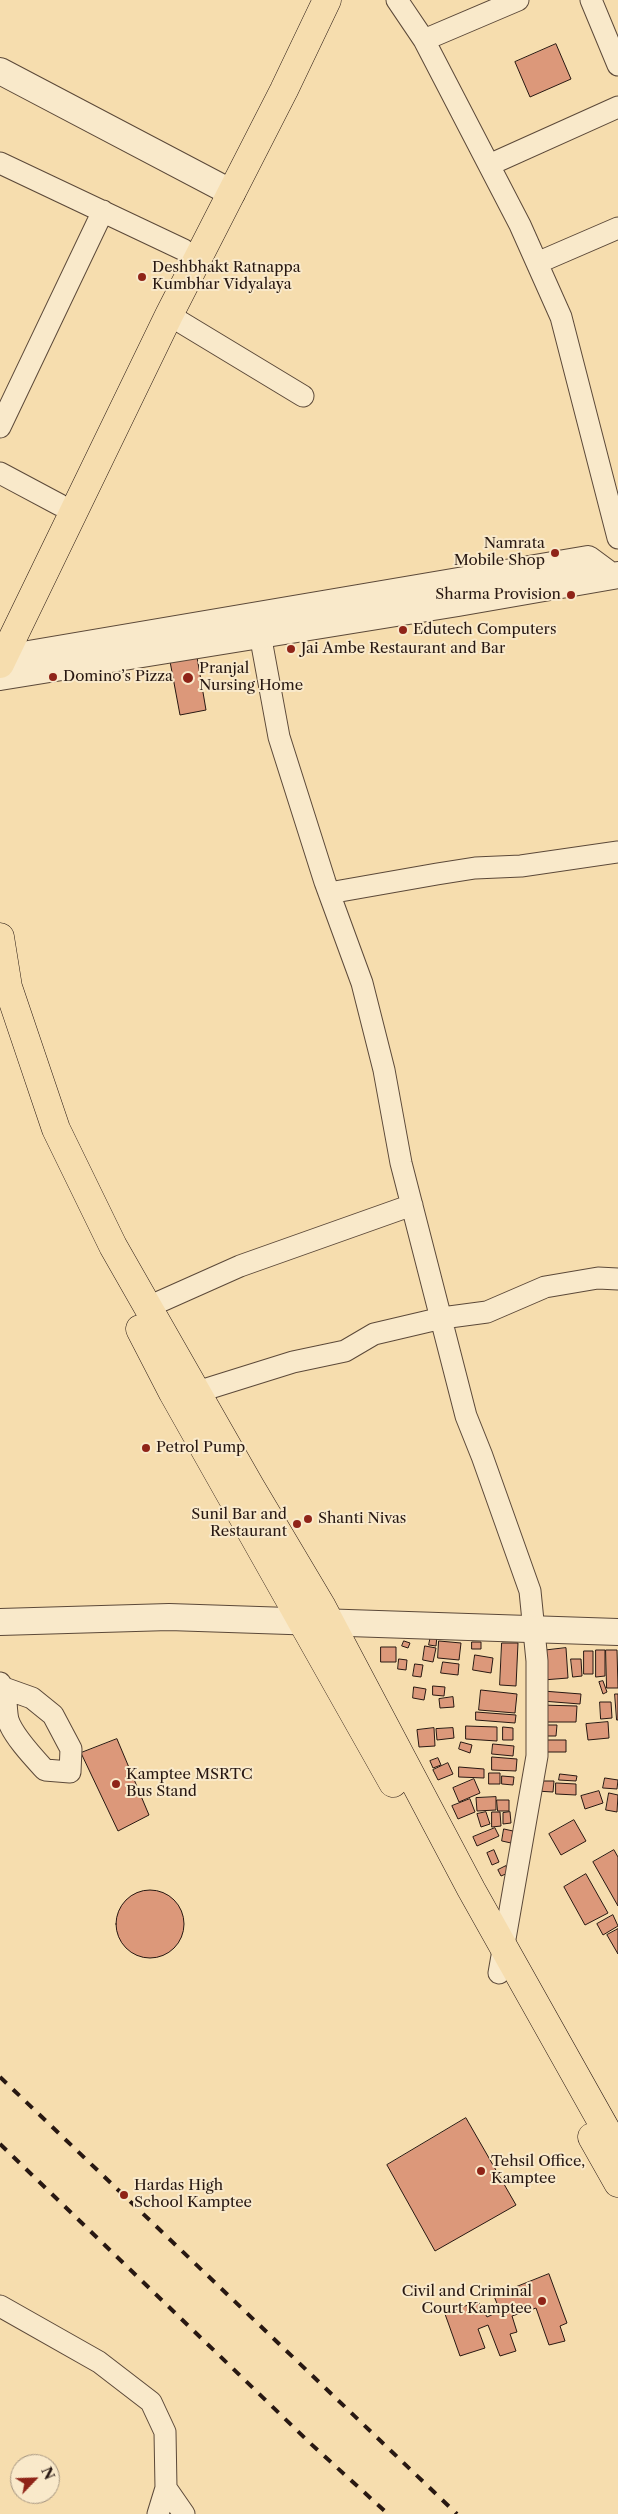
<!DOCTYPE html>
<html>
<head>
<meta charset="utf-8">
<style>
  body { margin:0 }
  #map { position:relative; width:618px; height:2514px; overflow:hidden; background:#f6ddae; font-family:"Libre Caslon Text",serif }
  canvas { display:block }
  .north { position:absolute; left:10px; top:2454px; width:50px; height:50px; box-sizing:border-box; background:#f9e9ca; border:1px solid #a59580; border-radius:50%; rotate:66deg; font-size:14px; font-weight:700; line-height:20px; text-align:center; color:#281812 }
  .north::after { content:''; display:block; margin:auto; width:18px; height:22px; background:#8f2418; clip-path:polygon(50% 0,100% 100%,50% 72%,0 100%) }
</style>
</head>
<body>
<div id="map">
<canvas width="618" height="2514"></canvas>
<div class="north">N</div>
</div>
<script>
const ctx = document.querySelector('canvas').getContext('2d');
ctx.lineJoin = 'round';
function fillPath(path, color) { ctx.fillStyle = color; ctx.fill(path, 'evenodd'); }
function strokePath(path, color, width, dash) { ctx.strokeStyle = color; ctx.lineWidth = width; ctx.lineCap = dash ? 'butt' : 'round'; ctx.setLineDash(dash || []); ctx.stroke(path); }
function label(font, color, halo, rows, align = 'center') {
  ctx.font = font + ' "Libre Caslon Text",serif'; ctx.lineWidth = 4; ctx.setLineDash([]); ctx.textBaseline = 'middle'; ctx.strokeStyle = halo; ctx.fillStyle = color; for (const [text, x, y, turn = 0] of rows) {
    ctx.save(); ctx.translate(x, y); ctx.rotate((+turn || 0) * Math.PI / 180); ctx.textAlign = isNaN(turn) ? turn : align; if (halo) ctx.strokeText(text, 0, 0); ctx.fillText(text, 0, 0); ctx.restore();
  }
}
const building = new Path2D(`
  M556,44L571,79L530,97L515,62Z
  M196,651L206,710L180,715L169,656Z
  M431,1635L437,1636L436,1646L429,1645Z
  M404,1641L410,1643L408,1648L402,1646Z
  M439,1641L461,1643L459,1660L438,1658Z
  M472,1642H481V1649H472Z
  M502,1643H518L516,1686L500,1685Z
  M425,1646L436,1648L433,1662L423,1660Z
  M381,1647H396V1662H381Z
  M566,1648L568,1678L543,1680L540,1651Z
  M596,1650H605V1676L596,1677Z
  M606,1650H617L618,1688H607Z
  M584,1651H593V1674H584Z
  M475,1655L493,1658L491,1673L473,1670Z
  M399,1659L407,1660L406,1670L398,1669Z
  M571,1659H581L582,1676L573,1677Z
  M443,1662L459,1664L458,1675L441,1673Z
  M415,1664L423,1665L421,1677L413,1676Z
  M603,1681L607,1692L603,1694L599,1682Z
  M433,1686L445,1687L444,1696L433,1695Z
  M414,1687L426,1689L424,1700L413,1698Z
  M481,1690L517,1694L515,1713L479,1710Z
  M543,1691L581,1694L580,1704L542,1701Z
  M615,1694H618V1720H617Z
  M453,1697L454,1707L440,1708L439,1699Z
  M600,1702H611L612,1718L601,1719Z
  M541,1705L577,1706L576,1722H541Z
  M476,1712L516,1715L515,1723L476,1720Z
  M608,1722L609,1738L588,1740L586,1724Z
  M539,1725H557L556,1736H539Z
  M466,1726L497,1727V1741L466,1739Z
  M503,1727L513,1728V1740H503Z
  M434,1728L435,1746L419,1747L417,1730Z
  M453,1728L454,1738L437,1740L436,1729Z
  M117,1739L149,1815L118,1831L81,1753Z
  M540,1740H566V1752H540Z
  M461,1742L472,1745L470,1753L459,1749Z
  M493,1744L514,1746L513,1756L492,1754Z
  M492,1757L517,1759L516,1771L492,1770Z
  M438,1758L441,1765L433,1768L430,1761Z
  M448,1763L453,1774L438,1780L433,1770Z
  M459,1767L484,1769V1778L459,1777Z
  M489,1773H500V1784H489Z
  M560,1774L577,1776L576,1781L559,1780Z
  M502,1776L514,1777L513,1785L502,1784Z
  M605,1778L618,1780L617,1789L603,1788Z
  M474,1779L480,1793L459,1802L453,1788Z
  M537,1781H554L553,1792L536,1791Z
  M556,1783L576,1784V1795L556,1794Z
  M599,1791L603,1803L585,1809L581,1796Z
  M609,1793L618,1795L617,1812L606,1810Z
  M496,1797V1810L477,1811L476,1798Z
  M470,1799L475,1812L458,1819L452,1806Z
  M497,1800H509V1811H498Z
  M486,1812L490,1824L481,1827L477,1814Z
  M492,1812H500L501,1826L492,1827Z
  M510,1812L511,1823L503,1824V1813Z
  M574,1820L586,1841L561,1855L549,1834Z
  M495,1828L499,1836L477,1846L473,1837Z
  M504,1829L513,1831L511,1843L502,1841Z
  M494,1850L499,1862L492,1865L487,1853Z
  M614,1850L618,1857V1906L593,1862Z
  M506,1866L508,1873L501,1876L498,1870Z
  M586,1874L608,1913L585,1925L564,1887Z
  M116 1924a34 34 0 1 1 68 0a34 34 0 1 1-68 0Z
  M613,1915L618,1926L603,1935L597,1924Z
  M618,1929V1954L607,1935Z
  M466,2118L516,2205L435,2251L387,2165Z
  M549,2274L567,2323L560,2326L565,2341L549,2345L536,2308L512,2316L517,2332L510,2334L516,2351L500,2356L488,2325L478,2329L485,2348L460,2356L445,2314L478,2301L487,2317L500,2311L494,2296Z`);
const minor = new Path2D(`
  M397,0L424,40L520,225L561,317L618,538
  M591,0L618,65
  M424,40L518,0
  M0,163L184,250
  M489,165L618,107
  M537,263L618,228
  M169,315L303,396
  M0,427L103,211
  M0,473L60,505
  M260,634L279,737L325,882L362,983L384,1070L401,1163L466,1416L482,1456L530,1591L537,1661V1756L499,1973
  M329,893L437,874L475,868L521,866L618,852
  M148,1307L240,1266L412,1205
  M197,1392L293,1362L345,1351L374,1334L442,1318L487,1312L545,1287L598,1278L618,1279
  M0,1683C8,1693 5,1707 8,1720C13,1736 34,1758 45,1770L70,1772L71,1749L53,1715L32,1698L4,1688
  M0,2306L99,2362L151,2402L165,2432L166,2488L158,2514
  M166,2488L184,2514`);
const tertiary = new Path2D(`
  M0,71L232,193
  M0,659L588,559L611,576
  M0,677L458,603L618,575
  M0,1622L169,1617L618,1632`);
const trunk = new Path2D(`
  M0,664L169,315L284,90L327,0
  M0,937L8,987L56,1129L113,1246L250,1486L322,1607L471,1889L618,2151
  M140,1329L173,1393L393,1783
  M592,2137L618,2183`);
const rail = new Path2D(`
  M0,2077L457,2514
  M0,2144L310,2443L388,2514`);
const markers = [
  [142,277,5,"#8f2418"],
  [555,553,5,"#8f2418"],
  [571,595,5,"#8f2418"],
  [403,630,5,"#8f2418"],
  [291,649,5,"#8f2418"],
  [53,677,5,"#8f2418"],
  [188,678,6,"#8f2418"],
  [146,1448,5,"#8f2418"],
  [308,1519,5,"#8f2418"],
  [297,1524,5,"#8f2418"],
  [116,1784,5,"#8f2418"],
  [481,2171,5,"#8f2418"],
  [124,2195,5,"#8f2418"],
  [542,2301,5,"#8f2418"]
];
const poiNames = [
  ["Deshbhakt Ratnappa",152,268],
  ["Kumbhar Vidyalaya",152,285],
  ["Namrata",545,544,"right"],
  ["Mobile Shop",545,561,"right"],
  ["Sharma Provision",561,595,"right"],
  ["Edutech Computers",413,630],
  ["Jai Ambe Restaurant and Bar",301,649],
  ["Pranjal",199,669],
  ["Nursing Home",199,686],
  ["Domino’s Pizza",63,677],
  ["Petrol Pump",156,1448],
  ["Sunil Bar and",287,1515,"right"],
  ["Restaurant",287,1532,"right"],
  ["Shanti Nivas",318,1519],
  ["Kamptee MSRTC",126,1775],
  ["Bus Stand",126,1792],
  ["Tehsil Office,",491,2162],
  ["Kamptee",491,2179],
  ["Hardas High",134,2186],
  ["School Kamptee",134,2203],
  ["Civil and Criminal",532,2292,"right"],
  ["Court Kamptee",532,2309,"right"]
];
fillPath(building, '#dc987a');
strokePath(building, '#281812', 1);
strokePath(minor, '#5c4939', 23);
strokePath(tertiary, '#5c4939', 28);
strokePath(trunk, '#281812', 29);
strokePath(minor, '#f9e9ca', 21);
strokePath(tertiary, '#f9e9ca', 26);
strokePath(trunk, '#f6ddae', 28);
strokePath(rail, '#281812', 4, [9, 9]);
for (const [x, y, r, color] of markers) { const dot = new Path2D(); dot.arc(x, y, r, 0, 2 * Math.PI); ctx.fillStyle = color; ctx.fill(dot); strokePath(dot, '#f9e9ca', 2); }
label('15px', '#281812', '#f9e9ca', poiNames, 'left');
</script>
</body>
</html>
